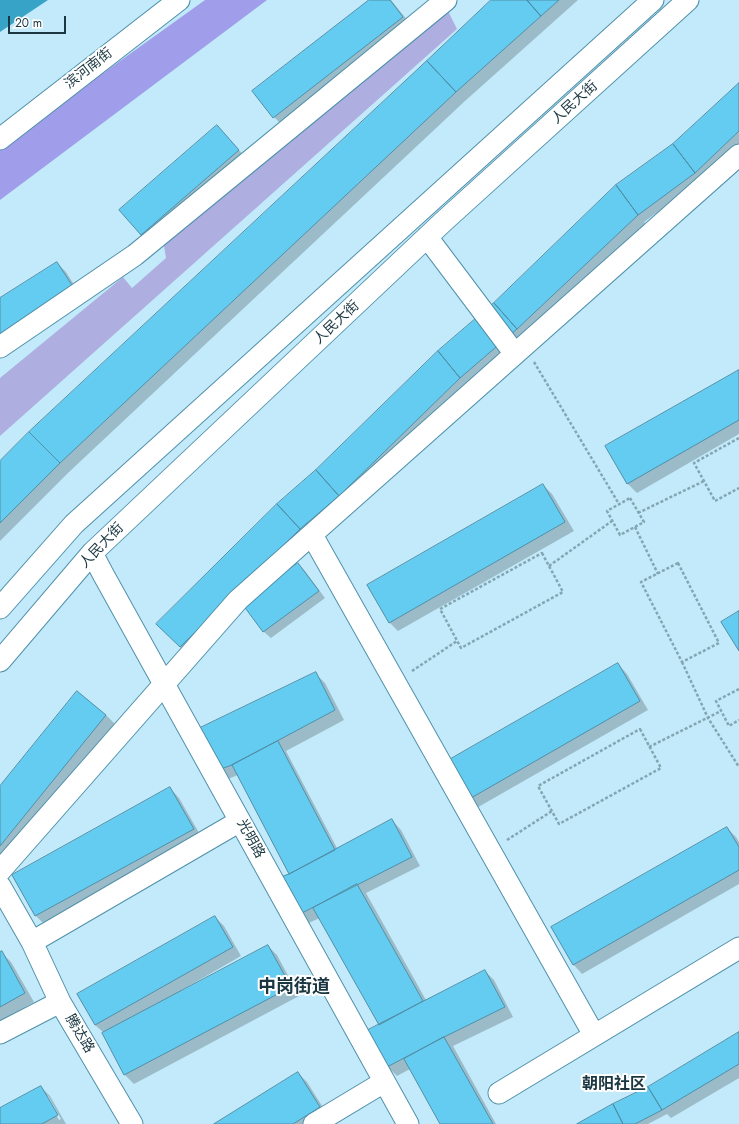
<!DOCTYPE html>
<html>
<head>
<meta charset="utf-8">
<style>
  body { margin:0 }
  #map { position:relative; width:739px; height:1124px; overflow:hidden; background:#c3eafa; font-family:Jost,sans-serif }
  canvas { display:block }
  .scale { position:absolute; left:8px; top:16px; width:58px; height:18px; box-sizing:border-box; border:2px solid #1a3640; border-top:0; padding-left:5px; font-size:12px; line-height:14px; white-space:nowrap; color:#1a3640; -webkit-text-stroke:3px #fff; paint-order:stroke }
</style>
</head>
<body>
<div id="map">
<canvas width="739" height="1124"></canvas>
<div class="scale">20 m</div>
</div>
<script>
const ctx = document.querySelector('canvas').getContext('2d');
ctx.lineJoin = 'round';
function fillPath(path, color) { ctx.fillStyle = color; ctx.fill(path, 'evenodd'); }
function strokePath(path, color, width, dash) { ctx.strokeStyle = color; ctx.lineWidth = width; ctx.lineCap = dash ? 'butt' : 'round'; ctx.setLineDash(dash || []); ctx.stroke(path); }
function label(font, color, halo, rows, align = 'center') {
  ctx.font = font + ' Jost,"Noto Sans SC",sans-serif'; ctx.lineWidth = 4; ctx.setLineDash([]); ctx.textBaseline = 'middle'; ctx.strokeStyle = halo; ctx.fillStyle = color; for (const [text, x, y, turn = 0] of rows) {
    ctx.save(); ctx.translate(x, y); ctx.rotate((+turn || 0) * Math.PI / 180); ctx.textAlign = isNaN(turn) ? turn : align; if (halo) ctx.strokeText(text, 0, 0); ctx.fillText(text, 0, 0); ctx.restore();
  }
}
const green = new Path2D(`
  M447,9L457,29L0,436V378L123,277L132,288L166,258L163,240Z`);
const forest = new Path2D(`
  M205,0H267L0,200V147Z`);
const water = new Path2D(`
  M0,0H48L0,32Z`);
const shadow = new Path2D(`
  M371,0H391L412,26L283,126L274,117L253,91Z
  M492,0H578L465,101L69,472L0,541V462Z
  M739,84V149L703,179L644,222L646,224L189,656L157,624L317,470Z
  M224,133L245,157L148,242L120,210Z
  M57,263L66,272L85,302L0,356V300Z
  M739,371V434L637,493L628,484L607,446Z
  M543,485L552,494L574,531L398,631L389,622Z
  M298,564L305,571L325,598L271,638L264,632L244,605Z
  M618,664L627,674L648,710L473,810L464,801Z
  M316,674L325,683L344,720L286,751L338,850L392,820L401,830L420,866L366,893L426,1000L485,971L494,980L513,1017L453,1046L496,1124H441L410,1069L397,1076L388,1067L369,1030L381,1025L320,918L304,925L291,874L238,775L228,779L219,770Z
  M106,715L115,724L2,864L0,863V788Z
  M170,788L179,798L202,838L45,925L36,916L13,875Z
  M727,828L736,837L739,842V884L582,974L573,964Z
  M215,917L224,926L241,956L182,990V992L268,946L277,955L299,996L134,1084L125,1075L104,1033L95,1025Z
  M2,953L11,962L34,1002L0,1021V954Z
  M739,1034V1078L671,1118L667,1114L648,1124H579L648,1088Z
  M298,1073L307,1082L329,1117L317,1124H215Z
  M41,1087L50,1096L66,1124H0V1110ZM46,1096H48L61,1119L59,1120Z`);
const building = new Path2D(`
  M369,0H390L403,17L273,118L252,91Z
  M491,0H527L541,16L456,92L427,61Z
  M527,0H559L541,16Z
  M427,61L456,92L60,463L29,432Z
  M739,83V131L695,173L673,144Z
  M217,125L239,150L141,235L119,210Z
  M673,144L695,173L638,215L616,185Z
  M616,185L638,215L517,329L494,303Z
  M57,262L77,293L0,342V298Z
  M494,303L517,329L460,378L438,351Z
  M438,351L460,378L339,496L316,470Z
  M739,370V420L627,484L605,446Z
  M29,432L60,463L0,523V461Z
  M316,470L339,496L300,529L277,504Z
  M543,484L565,522L389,623L367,585Z
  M277,504L300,529L180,647L156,624Z
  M298,563L319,591L263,632L243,605Z
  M739,611V651L721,622Z
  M618,663L640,701L464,802L442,764Z
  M316,672L335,710L232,765L218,770L200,728Z
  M77,691L106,715L0,846V786Z
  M278,741L335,850L289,874L232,765Z
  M170,787L194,829L35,916L12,875Z
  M392,819L412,857L294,917L275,879L289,874Z
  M727,827L739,847V870L573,965L551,927Z
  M357,884L423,1001L379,1025L313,908Z
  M215,916L233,947L95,1025L77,994Z
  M268,945L291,987L124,1075L102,1033Z
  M2,951L25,993L0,1007V952Z
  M485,970L505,1007L444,1037L387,1067L368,1030Z
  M739,1032V1064L662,1110L648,1087Z
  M444,1037L493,1124H440L404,1059Z
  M298,1072L320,1107L293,1124H214Z
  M41,1086L58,1115L42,1124H0V1108Z
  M648,1087L662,1110L635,1124H623L613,1104Z
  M613,1104L623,1124H577Z`);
const path = new Path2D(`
  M534,362L619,504
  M739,438L694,463L715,501L739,488
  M630,498L644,522L620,535L607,511Z
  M638,513L704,481
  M635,527L658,574
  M542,553L563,592L461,648L440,609Z
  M678,563L719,643L682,662L641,582Z
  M549,566L612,521
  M682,662L708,718L739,767
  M412,671L457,641
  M739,689L716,701L729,726L739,720
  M640,729L661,768L559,824L538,786Z
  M649,747L721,711
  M507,840L552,811`);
const minor = new Path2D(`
  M0,139L179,0
  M427,237L515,354
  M0,347L135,255L446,0
  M312,535L594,1035
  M92,553L103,574L408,1124
  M0,608L74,524L653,0
  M0,661L92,553L444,221L688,0
  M0,871L238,600L739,155
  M0,886L32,942L60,1002
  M32,942L240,821
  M0,1033L60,1002L132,1124
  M499,1093L739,948
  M314,1124L384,1082`);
const streetNames = [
  ["滨河南街",89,69,-38],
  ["人民大街",575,103,-42],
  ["人民大街",337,323,-43],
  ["人民大街",102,546,-46],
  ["光明路",250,839,61],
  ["腾达路",79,1034,59]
];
const quarterNames = [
  ["朝阳社区",614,1085]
];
const districtNames = [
  ["中岗街道",294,988]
];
fillPath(green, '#aeaee1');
fillPath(forest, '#a09eea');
fillPath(water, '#37a3c7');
fillPath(shadow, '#0003');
fillPath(building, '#65ccf1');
strokePath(building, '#4e8fa8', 1);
strokePath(minor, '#5091aa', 23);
strokePath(path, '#83a6b3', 2.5, [3, 2]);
strokePath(minor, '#fff', 21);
label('14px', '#1a3640', '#fff', streetNames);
label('bold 16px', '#1a3640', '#fff', quarterNames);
label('bold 18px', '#1a3640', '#fff', districtNames);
</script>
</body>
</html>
